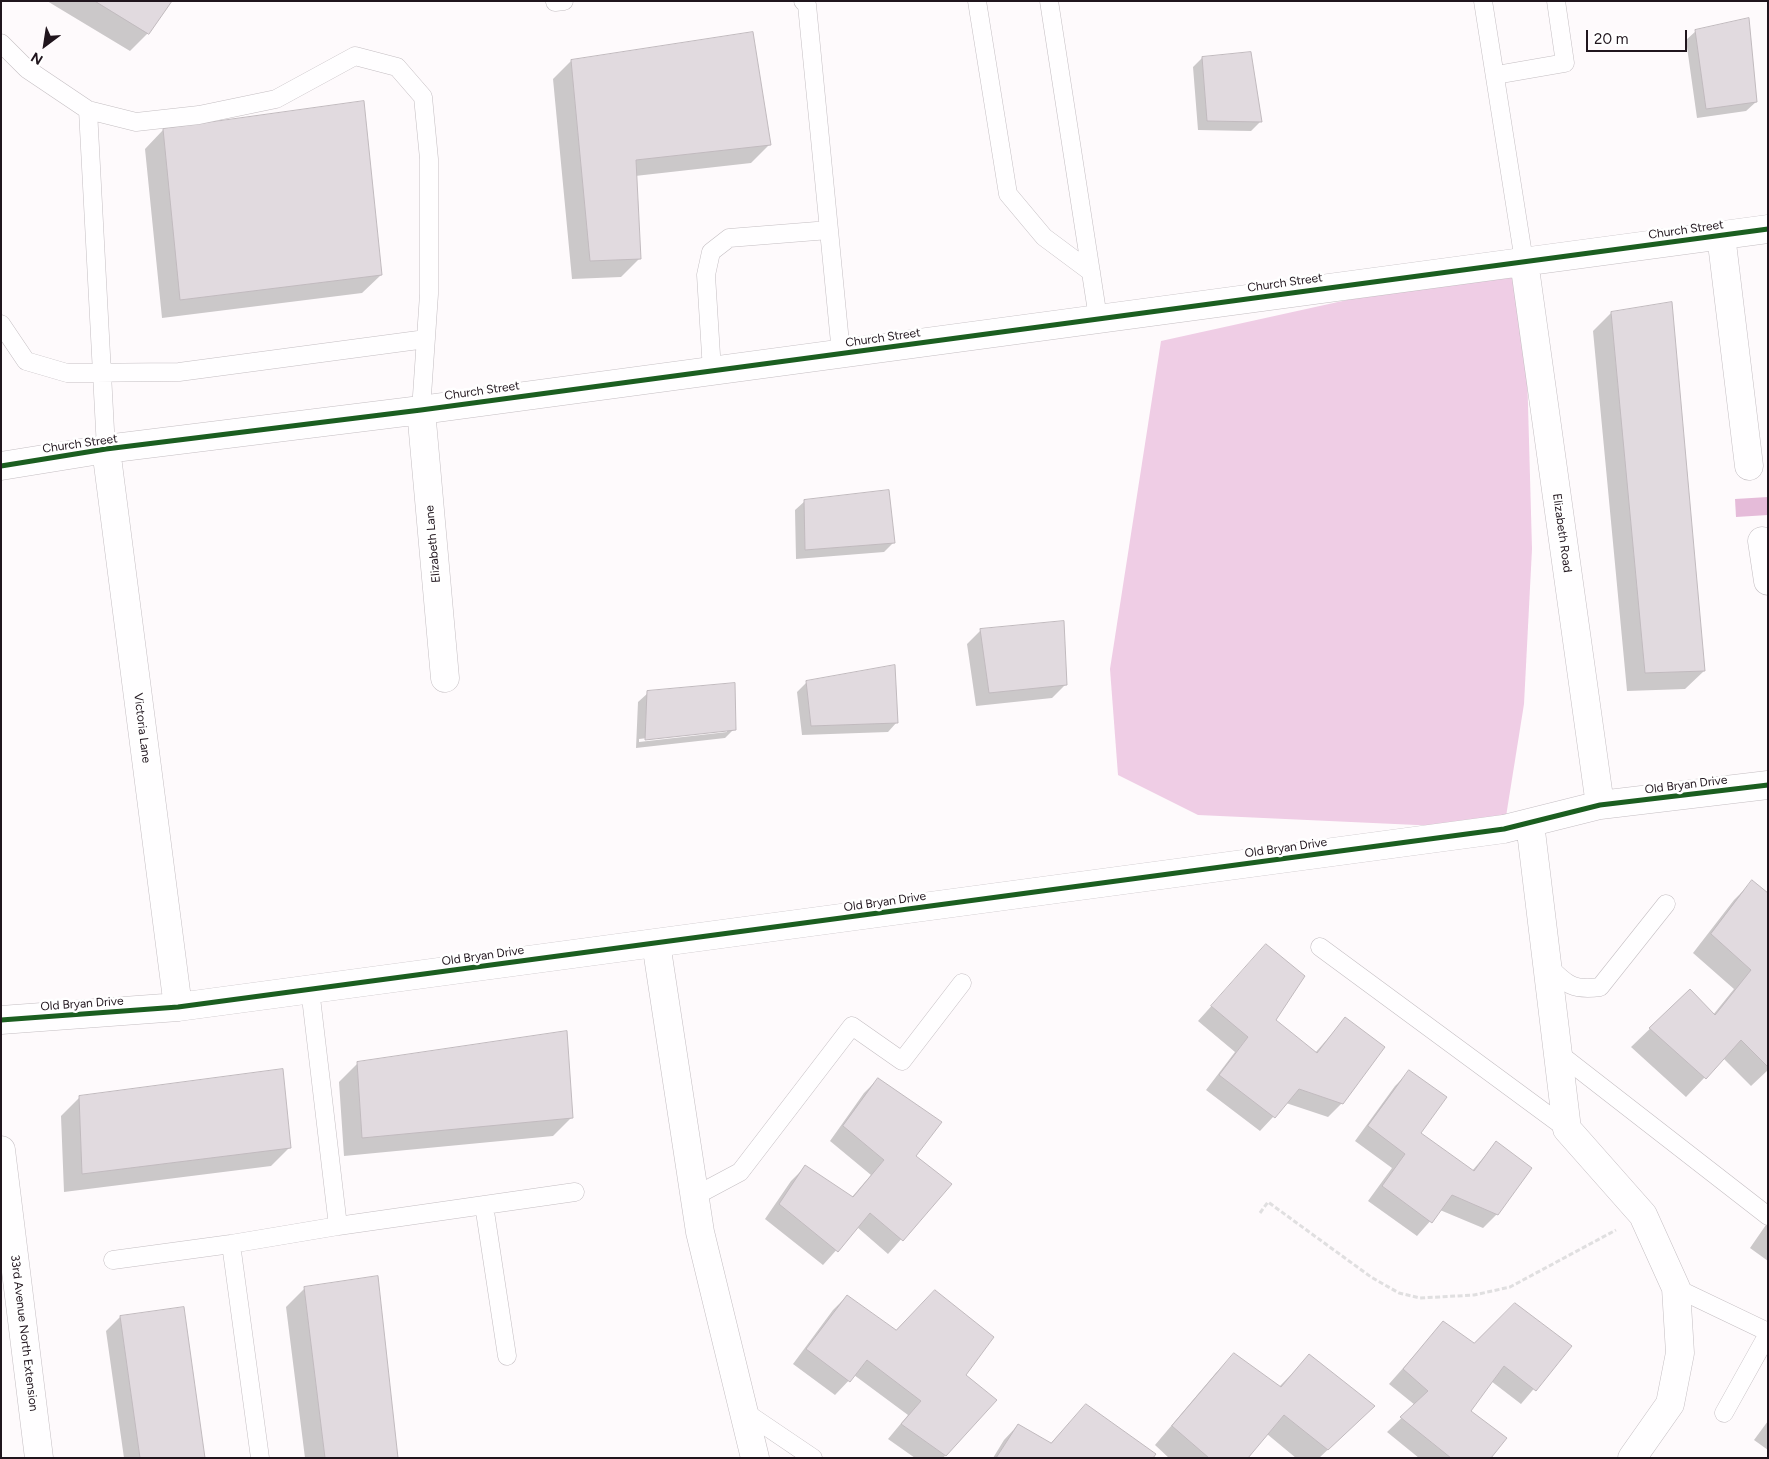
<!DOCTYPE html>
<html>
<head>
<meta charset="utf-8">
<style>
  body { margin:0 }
  #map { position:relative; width:1769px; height:1459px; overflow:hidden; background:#fefafc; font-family:Figtree,sans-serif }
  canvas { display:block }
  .frame { position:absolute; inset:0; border:2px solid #20151d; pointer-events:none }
  .north { position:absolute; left:20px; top:20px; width:50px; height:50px; -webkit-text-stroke:4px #fff; paint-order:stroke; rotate:211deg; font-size:14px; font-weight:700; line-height:20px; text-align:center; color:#20151d }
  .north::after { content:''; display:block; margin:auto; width:18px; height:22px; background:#20151d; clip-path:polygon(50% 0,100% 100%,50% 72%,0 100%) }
  .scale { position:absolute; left:1586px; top:30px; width:101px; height:22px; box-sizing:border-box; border:2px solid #20151d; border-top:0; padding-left:6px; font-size:15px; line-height:18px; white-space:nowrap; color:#20151d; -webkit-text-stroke:4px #fff; paint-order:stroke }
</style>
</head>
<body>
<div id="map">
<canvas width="1769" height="1459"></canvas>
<div class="frame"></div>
<div class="north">N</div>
<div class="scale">20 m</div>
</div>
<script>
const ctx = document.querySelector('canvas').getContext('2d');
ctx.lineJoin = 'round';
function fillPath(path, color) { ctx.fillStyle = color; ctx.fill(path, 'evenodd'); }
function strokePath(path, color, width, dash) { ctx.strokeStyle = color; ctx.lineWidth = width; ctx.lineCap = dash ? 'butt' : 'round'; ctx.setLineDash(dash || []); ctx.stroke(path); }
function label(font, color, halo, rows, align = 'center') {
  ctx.font = font + ' Figtree,sans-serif'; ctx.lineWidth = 5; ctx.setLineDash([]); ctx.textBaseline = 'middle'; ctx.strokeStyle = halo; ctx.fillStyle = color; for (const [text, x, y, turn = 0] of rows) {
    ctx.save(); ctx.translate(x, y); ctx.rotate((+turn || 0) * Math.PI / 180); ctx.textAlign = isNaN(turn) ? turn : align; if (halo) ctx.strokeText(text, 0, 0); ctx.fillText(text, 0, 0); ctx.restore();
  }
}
const forest = new Path2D(`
  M1524,261L1532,549L1524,704L1504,829L1198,815L1118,775L1110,669L1161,341Z`);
const water = new Path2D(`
  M1768,497V515L1736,517L1735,499Z`);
const shadow = new Path2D(`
  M47,1H170L148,33L130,51Z
  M1696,31L1756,102L1746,111L1697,118L1686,40Z
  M1202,58L1260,122L1251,131L1198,130L1193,67Z
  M571,61L770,144L751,163L635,176L639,259L621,277L572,279L553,79Z
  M363,103L381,275L362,293L162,318L145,149L163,130Z
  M1611,313L1704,671L1685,689L1627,691L1593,331Z
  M805,501L893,543L884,552L796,559L795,510Z
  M981,630L1066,684L1052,698L976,706L967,644Z
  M893,667L897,722L888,732L802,735L797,692L806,683Z
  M648,693L734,729L725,738L636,748L638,702ZM727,729V732L639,742V739Z
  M1752,882L1768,894V1070L1751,1086L1723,1058L1686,1097L1631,1047L1690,990L1713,1015L1734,989L1693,953L1734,900Z
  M1266,945L1274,1020L1315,1053L1345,1019L1342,1103L1328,1117L1286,1103L1260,1131L1206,1090L1235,1052L1198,1021Z
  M358,1063L571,1118L553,1136L344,1156L339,1082Z
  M1409,1072L1419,1133L1472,1171L1496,1143L1497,1214L1483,1228L1440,1210L1417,1236L1368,1201L1392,1168L1355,1141L1395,1086Z
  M878,1079L914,1156L950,1184L888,1254L857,1227L823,1265L765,1219L791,1181L805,1167L852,1197L871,1175L830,1141L864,1093Z
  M80,1097L290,1147L271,1166L64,1192L61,1116Z
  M1768,1222V1261L1750,1248Z
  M305,1288L397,1458H305L286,1307Z
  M847,1296L896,1332L964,1376L996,1400L943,1458H915L888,1439L908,1415L854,1375L835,1395L793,1364L833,1310Z
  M120,1317L204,1458H124L106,1331Z
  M1443,1323L1474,1344L1570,1346L1521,1404L1491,1381L1470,1411L1490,1458H1419L1387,1432L1415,1405L1389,1384Z
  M1234,1355L1279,1387L1309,1356L1355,1424L1319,1458H1296L1267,1434L1246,1458H1169L1155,1445L1216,1373Z
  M1086,1406L1151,1458H993L1004,1440L1018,1425L1050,1444Z
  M1768,1421V1450L1754,1440Z`);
const building = new Path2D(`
  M95,1H172L149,34Z
  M1749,18L1757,102L1706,109L1695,30Z
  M753,32L771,145L636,160L641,259L590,261L571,60Z
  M1251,52L1262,122L1207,121L1202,57Z
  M364,101L382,275L180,300L163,129Z
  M1672,302L1705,671L1645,673L1611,312Z
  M889,490L895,543L805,550L804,500Z
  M1064,621L1067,685L989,693L980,629Z
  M895,665L898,723L811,726L806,681Z
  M735,683L736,730L645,740L647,691Z
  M1752,880L1768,893V1067L1741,1040L1706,1079L1649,1028L1690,989L1715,1015L1751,970L1711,934Z
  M1266,944L1305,976L1276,1020L1317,1053L1345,1017L1385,1047L1343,1104L1299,1089L1275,1118L1219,1075L1248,1037L1211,1006Z
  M567,1031L573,1118L362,1138L357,1062Z
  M283,1069L291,1148L82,1174L79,1096Z
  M1409,1070L1447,1097L1421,1133L1474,1171L1496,1141L1532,1168L1498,1215L1452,1195L1432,1223L1382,1186L1405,1154L1368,1126Z
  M878,1078L942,1122L916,1156L952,1184L903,1241L870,1213L838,1252L779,1204L805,1165L853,1197L884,1160L843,1126Z
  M378,1276L398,1458H325L304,1287Z
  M935,1290L994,1337L966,1375L997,1400L946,1456L901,1424L921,1401L867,1360L850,1382L806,1349L847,1295L896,1330Z
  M1515,1303L1572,1346L1536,1391L1504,1366L1471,1411L1507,1438L1491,1458H1451L1400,1417L1428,1391L1403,1369L1443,1321L1474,1343Z
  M184,1307L205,1458H140L120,1316Z
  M1234,1353L1281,1387L1309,1354L1375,1406L1328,1450L1284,1415L1248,1458H1209L1172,1426Z
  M1086,1404L1156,1454L1153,1458H996L1018,1424L1051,1443Z`);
const path = new Path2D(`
  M1260,1213L1268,1202L1371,1277L1399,1293L1420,1298L1474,1295L1510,1287L1616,1230`);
const service = new Path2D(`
  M803,1L807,5L841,353
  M977,1L1008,194L1044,237L1091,272
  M1049,1L1098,318
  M1483,1L1524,261
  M555,2L564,1
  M1,43L27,69L88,110L136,122L199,115L276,99L355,56L397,67L423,97L429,159V294L421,410
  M1496,75L1565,63L1556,1
  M88,110L106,449
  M1,324L26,361L67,373L179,372L426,339
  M712,371L706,275L711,252L729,238L829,230
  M1320,947L1567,1129
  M1547,965C1566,984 1572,991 1600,987L1666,904
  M310,989L338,1226L575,1192
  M1557,1052L1768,1216
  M695,1196L740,1172L852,1026L902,1061L962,983
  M484,1205L507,1356
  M113,1260L231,1244
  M1676,1288L1768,1332
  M745,1412L813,1458
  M1724,1413L1768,1334
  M260,1458L231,1244L338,1226`);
const minor = new Path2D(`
  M1721,235L1749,466
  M1524,261L1600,805
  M421,410L445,678
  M106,449L178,1007
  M1,466L106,449L421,410L1768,229
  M1762,541L1768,581
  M1530,823L1567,1129L1643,1215L1676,1288L1680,1353L1670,1404L1632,1458
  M656,943L700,1232L755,1458
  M1,1020L178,1007L1504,829L1600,805L1768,785
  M1,1150L39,1458`);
const cycleway = new Path2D(`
  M1,466L106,449L421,410L1768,229
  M1,1020L178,1007L1504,829L1600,805L1768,785`);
const streetNames = [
  ["Church Street",1686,230,-8],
  ["Church Street",1285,283,-8],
  ["Church Street",883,338,-8],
  ["Church Street",482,391,-8],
  ["Church Street",80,444,-8],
  ["Elizabeth Road",1562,533,82],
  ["Elizabeth Lane",433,544,-95],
  ["Victoria Lane",142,728,83],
  ["Old Bryan Drive",1686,785,-7],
  ["Old Bryan Drive",1286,848,-8],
  ["Old Bryan Drive",885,902,-8],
  ["Old Bryan Drive",483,956,-8],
  ["Old Bryan Drive",82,1004,-4],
  ["33rd Avenue North Extension",24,1333,83]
];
fillPath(forest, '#efcde5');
fillPath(water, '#e5bbd9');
fillPath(shadow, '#0003');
fillPath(building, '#e1dadf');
strokePath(building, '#c1babe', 1);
strokePath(service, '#c4bec2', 19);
strokePath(minor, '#c4bec2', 29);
strokePath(path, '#e0dfe0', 3, [5, 2.5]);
strokePath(service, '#fffeff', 18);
strokePath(minor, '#fffeff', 28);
strokePath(cycleway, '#1b5e20', 5);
label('12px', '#20151d', '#fff', streetNames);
</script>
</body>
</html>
